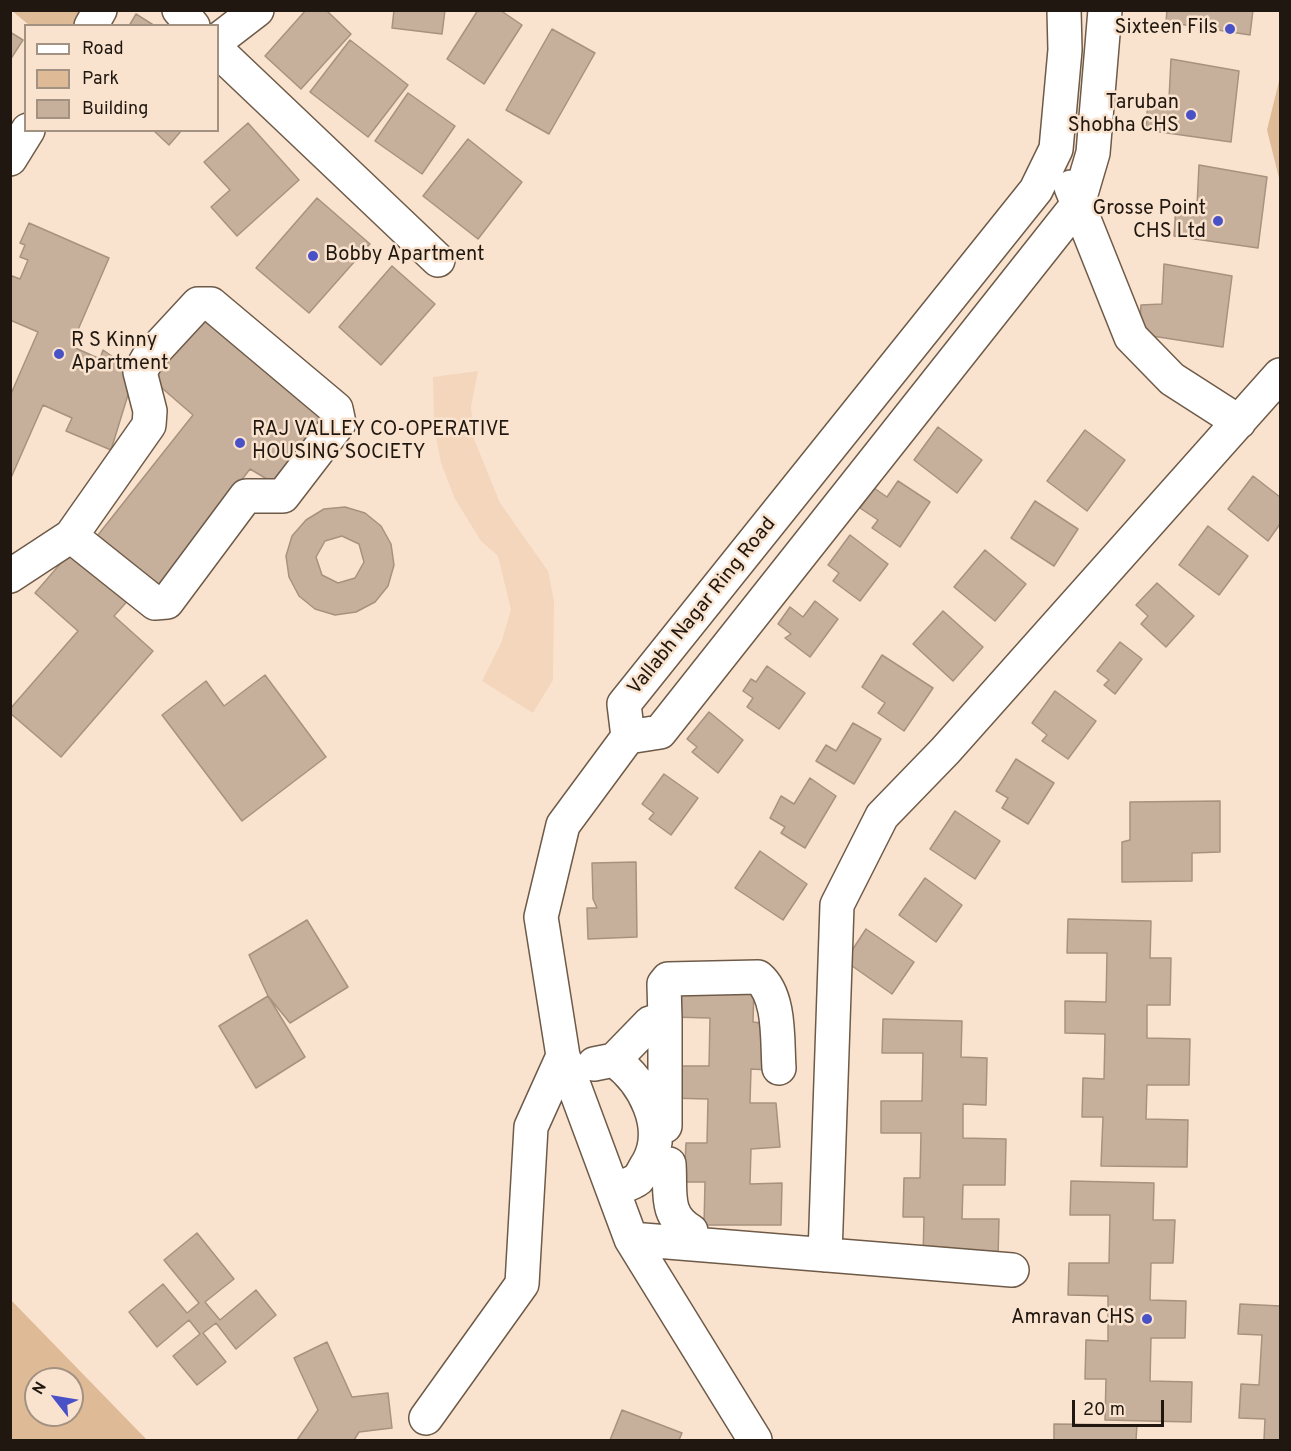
<!DOCTYPE html>
<html>
<head>
<meta charset="utf-8">
<style>
  body { margin:0 }
  #map { position:relative; width:1291px; height:1451px; overflow:hidden; background:#fae3ce; font-family:Overpass,sans-serif }
  canvas { display:block }
  .frame { position:absolute; inset:0; border:12px solid #201810; pointer-events:none }
  .legend { position:absolute; left:24px; top:24px; width:195px; height:108px; box-sizing:border-box; background:#fae3ce; border:2px solid #a39282; margin:0; padding:8px 10px; list-style:none; font-size:18px; color:#201810 }
  .legend li { display:flex; align-items:center; gap:12px; height:30px }
  .legend b { width:30px; border:2px solid #a39282 }
  .north { position:absolute; left:24px; top:1367px; width:60px; height:60px; box-sizing:border-box; background:#fae3ce; border:2px solid #a39282; border-radius:50%; rotate:301deg; font-size:16px; font-weight:700; line-height:24px; text-align:center; color:#201810 }
  .north::after { content:''; display:block; margin:auto; width:21px; height:27px; background:#4951c6; clip-path:polygon(50% 0,100% 100%,50% 72%,0 100%) }
  .scale { position:absolute; left:1072px; top:1400px; width:92px; height:27px; box-sizing:border-box; border:3px solid #201810; border-top:0; padding-left:8px; font-size:18px; line-height:21px; white-space:nowrap; color:#201810; -webkit-text-stroke:4px #fae3ce; paint-order:stroke }
</style>
</head>
<body>
<div id="map">
<canvas width="1291" height="1451"></canvas>
<div class="frame"></div>
<ul class="legend">
<li><b style="height:8px;background:#fff"></b>Road</li>
<li><b style="height:16px;background:#dfba97"></b>Park</li>
<li><b style="height:16px;background:#c6b09c"></b>Building</li>
</ul>
<div class="north">N</div>
<div class="scale">20 m</div>
</div>
<script>
const ctx = document.querySelector('canvas').getContext('2d');
ctx.lineJoin = 'round';
function fillPath(path, color) { ctx.fillStyle = color; ctx.fill(path, 'evenodd'); }
function strokePath(path, color, width, dash) { ctx.strokeStyle = color; ctx.lineWidth = width; ctx.lineCap = dash ? 'butt' : 'round'; ctx.setLineDash(dash || []); ctx.stroke(path); }
function label(font, color, halo, rows, align = 'center') {
  ctx.font = font + ' Overpass,sans-serif'; ctx.lineWidth = 5; ctx.setLineDash([]); ctx.textBaseline = 'middle'; ctx.strokeStyle = halo; ctx.fillStyle = color; for (const [text, x, y, turn = 0] of rows) {
    ctx.save(); ctx.translate(x, y); ctx.rotate((+turn || 0) * Math.PI / 180); ctx.textAlign = isNaN(turn) ? turn : align; if (halo) ctx.strokeText(text, 0, 0); ctx.fillText(text, 0, 0); ctx.restore();
  }
}
const built = new Path2D(`
  M478,371L471,407L474,439L500,503L548,571L554,601L553,680L533,713L482,681L501,643L511,610L498,556L481,541L455,499L441,463L434,427L433,377Z`);
const green = new Path2D(`
  M11,10L81,11L72,26L29,25Z
  M1280,77V182L1267,130Z
  M10,1300H11L147,1440H11ZM36,1379H72V1415H36Z`);
const building = new Path2D(`
  M306,10H326L351,34L301,89L265,56Z
  M394,10H445L442,34L392,28Z
  M478,10H500L522,25L484,84L447,59Z
  M1167,10H1253L1250,35L1166,22Z
  M136,14L155,26H129Z
  M552,29L595,53L549,134L506,110Z
  M10,32L23,40L10,60Z
  M350,40L408,85L368,137L310,92Z
  M1171,59L1239,71L1231,142L1146,130L1148,100L1169,99Z
  M408,93L455,126L422,174L375,141Z
  M248,123L299,180L237,236L211,207L230,190L204,162Z
  M153,130H182L169,145Z
  M468,139L522,182L478,239L423,196Z
  M1199,165L1267,177L1258,248L1174,236L1176,206H1197Z
  M317,198L370,244L309,313L256,268Z
  M29,223L109,258L71,346L100,359L103,350L135,372L111,450L66,431L72,418L43,405L10,480V396L38,332L10,320V280L12,276L20,279L28,260L20,257L25,245L20,243Z
  M1164,264L1232,276L1223,347L1139,334L1141,305L1162,304Z
  M392,266L435,304L381,365L339,327Z
  M205,312L330,418L277,485L250,469L157,589L94,540L193,415L148,376Z
  M938,427L982,460L957,493L914,460Z
  M1085,430L1125,460L1087,511L1047,481Z
  M1253,476L1280,497V524L1268,541L1228,509Z
  M898,481L930,502L900,547L872,528L878,520L860,508L874,488L887,497Z
  M1035,501L1078,529L1054,566L1011,538Z
  M345,507L365,513L381,526L391,544L394,565L388,586L375,602L356,612L335,615L315,609L299,596L289,577L286,556L292,536L306,520L324,509ZM342,536L359,544L364,562L355,578L338,583L322,575L316,557L325,541Z
  M1208,526L1248,556L1219,595L1179,565Z
  M850,535L888,564L860,601L833,581L839,573L828,565Z
  M74,548L131,597L114,616L153,651L61,757L10,713V709L78,631L35,593Z
  M985,550L1026,584L995,621L954,587Z
  M1157,583L1194,616L1166,647L1141,624L1148,616L1136,605Z
  M815,601L838,619L810,657L785,638L791,634L778,624L790,607L803,617Z
  M943,611L983,647L953,681L913,644Z
  M1120,642L1142,659L1115,694L1104,685L1109,680L1097,671Z
  M882,655L933,688L904,731L878,713L885,703L862,687Z
  M767,666L805,693L779,729L747,707L753,698L743,691L751,679L756,682Z
  M265,675L326,757L242,821L162,715L206,681L224,706Z
  M1055,691L1096,721L1068,759L1042,741L1047,735L1032,723Z
  M709,712L743,740L718,773L692,752L697,747L687,739Z
  M853,723L881,739L854,784L816,761L826,745L836,751Z
  M1016,759L1054,783L1028,824L1002,808L1008,798L996,791Z
  M664,774L698,798L671,835L649,819L654,813L642,804Z
  M810,778L836,796L805,848L781,833L785,827L770,818L781,796L794,804Z
  M1220,801V852L1192,853V881L1122,882V842L1130,840V802Z
  M955,811L1000,841L975,879L930,849Z
  M760,851L807,884L783,920L735,888Z
  M636,862L637,937L588,939L587,908H597L593,899L592,863Z
  M925,878L962,905L936,942L899,915Z
  M1068,919L1151,921L1150,958H1171L1170,1005H1147V1038L1190,1039L1189,1085H1147L1146,1119L1188,1120L1187,1167L1101,1166L1103,1117H1082L1083,1078L1104,1079L1105,1034L1065,1033V1001L1106,1002L1107,953H1067Z
  M307,920L348,987L290,1023L268,996L249,955Z
  M866,929L914,962L892,994L845,961Z
  M671,984L754,986L753,1022L769,1024V1070L751,1069L750,1103H776L780,1147L751,1149L750,1184L782,1183L781,1225H704L705,1182H684L686,1143H707L708,1099L668,1098L669,1066H709L710,1018L670,1017Z
  M268,996L305,1057L256,1088L219,1026Z
  M883,1019L962,1021L961,1057L987,1058L986,1105L963,1104V1138L1006,1139L1005,1185H963L962,1219H999L998,1258L923,1257L924,1217H903L904,1178H920L921,1133H881V1101H922L923,1053H882Z
  M1071,1181L1154,1183L1153,1220H1175L1173,1263H1151L1150,1300L1186,1301L1185,1338H1151L1150,1381L1192,1382L1191,1422L1105,1420L1106,1379H1085L1086,1340L1108,1341V1296L1068,1295L1069,1263H1109L1110,1215H1070Z
  M197,1233L234,1279L205,1302L220,1320L256,1290L276,1315L236,1349L216,1323L203,1333L226,1362L197,1385L173,1356L200,1334L189,1320L157,1347L129,1312L163,1284L187,1313L199,1303L164,1260Z
  M1240,1304L1280,1306V1440H1264L1265,1419L1239,1418L1241,1384L1259,1385L1262,1335L1238,1334Z
  M327,1342L352,1397L388,1393L392,1428L359,1432L354,1440H297L318,1410L294,1358Z
  M622,1410L682,1433L679,1440H610Z
  M1054,1424L1137,1425L1136,1440H1054Z`);
const minor = new Path2D(`
  M179,10L193,26
  M91,26L100,10
  M218,40L257,10
  M218,51L438,260
  M10,159L28,130
  M1071,187L1131,337L1172,379L1239,422
  M10,576L71,536L149,425L150,411L140,372L148,358L198,304H211L336,409L339,423L283,496H246L167,602L155,603L71,536
  M628,737L660,732L1078,204L1093,153L1105,10
  M665,1020V1126
  M614,1060L650,1023L665,1020L664,984L668,979L758,977C781,996 777,1041 779,1068
  M594,1064L614,1060C644,1082 668,1127 648,1163C645,1167 642,1175 638,1179C632,1184 620,1187 613,1190
  M646,1166L669,1164C671,1193 664,1215 691,1231
  M631,1239L1012,1270
  M825,1255L837,905L882,816L945,751L1280,375
  M426,1418L522,1284L531,1127L563,1056
  M755,1440L631,1239L563,1056L541,917L563,825L628,737L624,704L1036,190L1056,149L1065,50L1064,10`);
const markers = [
  [1230,29,6,"#4951c6"],
  [1191,115,6,"#4951c6"],
  [1218,221,6,"#4951c6"],
  [313,256,6,"#4951c6"],
  [59,354,6,"#4951c6"],
  [240,443,6,"#4951c6"],
  [1147,1319,6,"#4951c6"]
];
const poiNames = [
  ["Sixteen Fils",1218,29],
  ["Taruban",1179,104],
  ["Shobha CHS",1179,127],
  ["Grosse Point",1206,210],
  ["CHS Ltd",1206,233],
  ["Bobby Apartment",325,256,"left"],
  ["R S Kinny",71,342,"left"],
  ["Apartment",71,365,"left"],
  ["RAJ VALLEY CO-OPERATIVE",252,431,"left"],
  ["HOUSING SOCIETY",252,454,"left"],
  ["Amravan CHS",1135,1319]
];
const streetNames = [
  ["Vallabh Nagar Ring Road",703,607,-51]
];
fillPath(built, '#f3d6bc');
fillPath(green, '#dfba97');
fillPath(building, '#c6b09c');
strokePath(building, '#a7927f', 1.5);
strokePath(minor, '#6e5a48', 36);
strokePath(minor, '#fff', 33);
for (const [x, y, r, color] of markers) { const dot = new Path2D(); dot.arc(x, y, r, 0, 2 * Math.PI); ctx.fillStyle = color; ctx.fill(dot); strokePath(dot, '#fae3ce', 2); }
label('20px', '#201810', '#fae3ce', poiNames, 'right');
label('20px', '#201810', '#fae3ce', streetNames);
</script>
</body>
</html>
